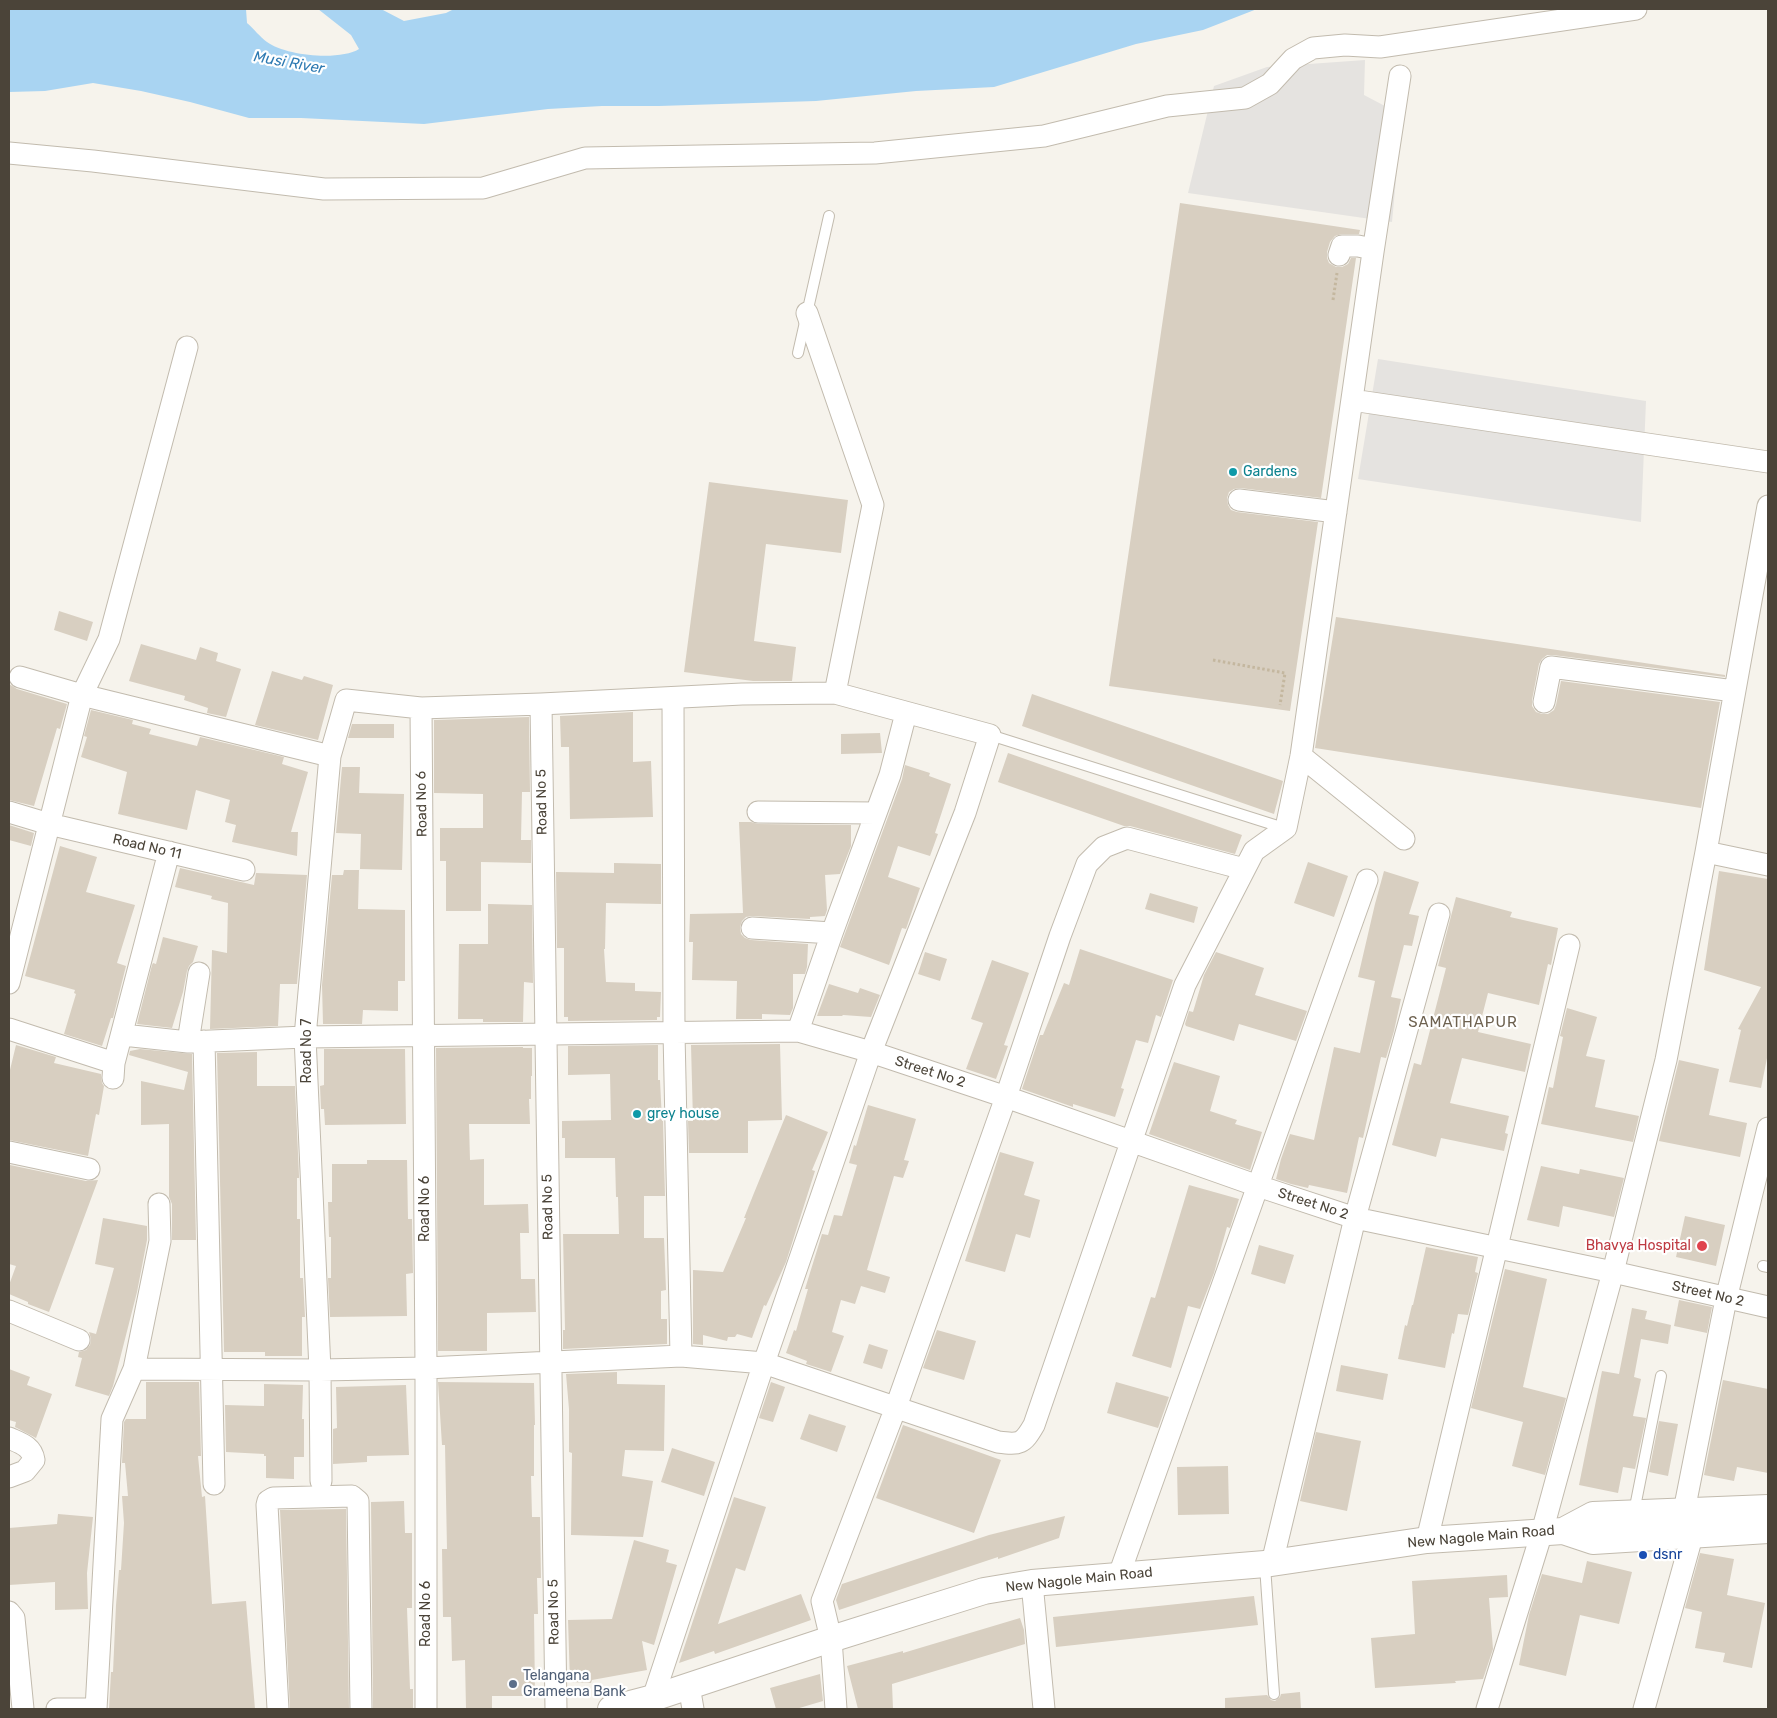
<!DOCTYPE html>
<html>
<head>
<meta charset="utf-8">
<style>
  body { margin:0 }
  #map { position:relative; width:1777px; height:1718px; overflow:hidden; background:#f6f3ec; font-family:Rubik,sans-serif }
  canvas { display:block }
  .frame { position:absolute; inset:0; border:10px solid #4b4439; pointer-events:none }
</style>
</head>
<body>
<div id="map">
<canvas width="1777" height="1718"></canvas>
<div class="frame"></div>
</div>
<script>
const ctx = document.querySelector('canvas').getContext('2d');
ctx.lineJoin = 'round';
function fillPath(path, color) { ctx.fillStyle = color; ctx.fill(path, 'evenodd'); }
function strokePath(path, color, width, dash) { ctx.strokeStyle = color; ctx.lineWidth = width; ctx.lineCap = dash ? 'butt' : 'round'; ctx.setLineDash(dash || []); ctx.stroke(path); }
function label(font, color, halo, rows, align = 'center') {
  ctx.font = font + ' Rubik,sans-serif'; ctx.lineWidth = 4.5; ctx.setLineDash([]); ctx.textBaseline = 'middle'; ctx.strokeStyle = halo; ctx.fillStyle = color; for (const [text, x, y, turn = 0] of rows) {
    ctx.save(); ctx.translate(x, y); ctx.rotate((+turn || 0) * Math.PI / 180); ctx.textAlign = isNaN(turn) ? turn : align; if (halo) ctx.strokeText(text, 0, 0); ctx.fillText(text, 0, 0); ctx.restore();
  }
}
const parking = new Path2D(`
  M1365,60L1364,95L1402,115L1392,222L1188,193L1214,86L1267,67Z
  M1378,359L1646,401L1641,522L1358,479Z`);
const water = new Path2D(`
  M9,9H246L247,23C254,29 260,37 267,42C286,56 340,61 359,49L351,35L318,9H381L404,21L446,13L454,9H1257L1203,30L1136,44L994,87L916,91L816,101L659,106H602L548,109L424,124L301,118H249L190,102L141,91L93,83L45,91L9,92Z`);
const building = new Path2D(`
  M1180,203L1360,230L1359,234H1342L1335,236L1330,242L1327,252V258L1329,263L1336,267H1342L1348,264L1351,258H1356L1321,498L1240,488L1234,489L1229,492L1227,498L1228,505L1231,510L1237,512L1318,522L1290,711L1109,686Z
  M709,482L848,500L841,553L766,544L754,641L796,647L792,681H753L684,672Z
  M59,611L93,622L87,641L54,630Z
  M1336,617L1725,675V677L1553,655H1547L1542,659L1539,664L1532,700V706L1536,712L1542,714H1548L1554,710L1556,705L1561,681L1720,702L1701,808L1315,748Z
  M141,644L196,660L200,647L218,653L216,661L241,669L226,717L207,713L208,708L184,700L185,696L129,681Z
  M272,671L302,680L304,676L333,685L318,740L255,725Z
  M9,684L17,689L67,704L60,729L57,728L34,806L9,800Z
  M1032,694L1283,781L1274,814L1022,726Z
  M91,710L133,720L132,724L151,729L149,734L197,746L200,737L284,757L282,764L308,772L291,832H298L297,856L232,842L236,825L225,822L230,800L196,790L187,830L118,814L127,772L81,757L87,737L84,736Z
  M633,712V762L651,761L653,817L570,819L569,747H561L560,716Z
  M529,717L530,792H522L521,840H531V863L481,862V911H446V861H440V828H483V794L434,793V720Z
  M352,724H394V738H348Z
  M880,733L882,753L841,754V734Z
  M1008,753L1242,835L1235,854L1130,826H1124L998,782Z
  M905,765L930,773L929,776L951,784L935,833L938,834L930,856L898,846L888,877L920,888L906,929L902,928L889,965L840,947L902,779Z
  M342,767H360L359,793L404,794L402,870L360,869L361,834L336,833Z
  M739,822H751L758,824L851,825V846L840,874L825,875L827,910L825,916L810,917V919L752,916L746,917L742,921L740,927L741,934L745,938L751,940L808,944L807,967L805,974H793V1008L790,1015L762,1014V1019H736L737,981L692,980L693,942H689L690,914L743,913Z
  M9,825L34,833L31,846L9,840Z
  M60,846L97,857L86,892L135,905L117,963L126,966L113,1018H111L102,1046L64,1034L76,994L74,993L75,990L25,976Z
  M1308,862L1348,876L1334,917L1294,903Z
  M614,863L661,864V904L606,903L605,949H604L606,982L635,983V991L661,992L660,1017H657V1020L568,1021V1017H564V948H557L556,872L614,873Z
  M180,868L254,885L256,873L307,875L297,984H280L278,1026L210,1029L212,950L227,953L228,903L211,899L212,896L175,887Z
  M344,870H359L358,909L405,910V981H398V1011L363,1010L362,1024H323L322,985L332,875H343Z
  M1384,871L1419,882L1409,914L1419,916L1412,946L1404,945L1391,997L1401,999L1394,1031L1386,1058L1381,1057L1363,1138L1359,1137L1347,1193L1309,1185L1308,1188L1291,1184L1276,1179L1281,1159L1290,1134L1314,1140L1334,1047L1360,1053L1375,981L1358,977L1375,904Z
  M1719,871L1768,879V1053L1761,1088L1729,1082L1741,1030L1738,1029L1761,987L1704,970Z
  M1150,893L1198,907L1194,923L1145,909Z
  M1456,897L1512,912L1510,917L1558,928L1551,965L1548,964L1539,1005L1488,993L1478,1032L1531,1044L1525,1072L1462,1058L1450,1103L1509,1116L1505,1133L1508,1134L1504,1151L1441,1138L1436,1157L1392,1145L1414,1063L1421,1065L1446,968L1438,966Z
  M488,904L532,905L533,983L524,982L523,1022H483V1019H458L459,944H488Z
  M163,937L198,946L193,962L189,966L187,971L183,992L172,1028L137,1024L152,965L153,963L156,964Z
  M1080,949L1173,980L1161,1017L1156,1015L1148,1043L1136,1040L1121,1088L1124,1089L1115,1117L1073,1104V1107L1022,1089L1040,1035H1043L1064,983L1069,985Z
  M925,952L947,959L940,981L918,974Z
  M1216,952L1264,968L1255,995L1307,1011L1296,1041L1239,1024L1234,1041L1186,1026L1185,1024L1189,1011L1193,1012L1204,975Z
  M992,960L1029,973L1004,1045L1008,1046L996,1079L966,1069L983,1023L971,1019Z
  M829,984L858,993L860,988L880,995L871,1017L843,1015L842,1016H817Z
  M1567,1008L1597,1017L1586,1056L1605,1060L1595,1107L1639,1116L1633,1142L1541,1124L1549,1087L1553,1088L1563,1037L1560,1036Z
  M780,1044L782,1120L748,1121V1153H689L688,1121H693L691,1045Z
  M16,1045L56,1057L54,1063L101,1074L102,1083L104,1086L99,1115L96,1114L88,1156L9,1140V1074Z
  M658,1045V1080H660L662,1121H663L665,1196H644V1238H664L666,1290L661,1291V1319H667V1344L563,1349V1330H565L563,1234H619L618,1197H616L615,1158H565V1138H562V1121L611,1120L610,1074L568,1075V1046Z
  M523,1047V1048H532V1076H531V1099H529L530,1124H469L470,1160L484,1159V1205L528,1204L529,1233H520L521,1279H535L536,1312L487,1313V1351H438L436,1048Z
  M140,1049L192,1054L196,1240H172V1204L169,1197V1124L141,1125V1081L184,1090L188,1072L129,1055L130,1051Z
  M324,1049H405L406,1124L325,1125L324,1109H321L320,1086L324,1085Z
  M257,1052V1086H295L299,1176V1178H297V1219H300V1278H303L305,1317H302V1356H265V1352H224L217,1053Z
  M1679,1060L1719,1069L1709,1115L1747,1123L1740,1157L1659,1141Z
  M1174,1062L1220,1076L1210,1111L1237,1120L1235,1124L1262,1132L1250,1170L1149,1134Z
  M868,1105L916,1119L904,1160L909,1161L903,1178L894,1176L867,1270L890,1277L885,1293L861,1286L855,1304L841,1300L832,1332L844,1336L831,1372L806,1364L807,1361L786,1353L794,1330L796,1331L808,1289H805L822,1234L828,1235L834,1215L842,1216L857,1165L849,1163L854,1145L856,1146Z
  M786,1115L828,1132L812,1170L815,1171L786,1262L766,1306L764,1305L752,1338L737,1334L735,1337H728L727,1341L703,1335V1345L693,1344V1270L723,1272L746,1218H744L754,1193Z
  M1000,1152L1034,1162L1024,1195L1040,1200L1030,1238L1016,1234L1005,1272L965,1261Z
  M367,1160H407L408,1219H412L413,1273L406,1274L407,1316L330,1317L328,1278H331V1237H329L328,1202H332V1164H367Z
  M10,1165L86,1181L98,1180L49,1312L28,1304V1302L9,1294V1285L16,1266L9,1264Z
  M1541,1166L1579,1174L1580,1169L1624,1178L1614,1217L1563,1206L1559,1227L1527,1220Z
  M1189,1185L1239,1199L1230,1228L1227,1227L1214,1273L1200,1309L1188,1306L1171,1368L1132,1356L1151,1297L1155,1298Z
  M1685,1216L1725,1225L1716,1266L1676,1257Z
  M103,1218L147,1226V1240L137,1292L113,1386L109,1396L75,1386L82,1358L78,1357L79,1352L86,1350L90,1345L91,1339L89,1332L96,1334L114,1268L95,1264Z
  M1259,1245L1294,1255L1285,1284L1251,1274Z
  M1426,1247L1478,1257L1475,1272L1478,1273L1468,1315L1458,1314L1454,1334L1452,1333L1445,1368L1398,1359L1405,1325L1407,1326L1412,1305H1413Z
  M1505,1269L1547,1279L1523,1387L1566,1398L1545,1475L1512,1466L1523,1422L1471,1408Z
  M1679,1300L1712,1307L1707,1333L1674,1326Z
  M1632,1308L1647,1311L1645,1319L1671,1325L1668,1344L1641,1339L1634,1377L1641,1379L1633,1416L1646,1418L1635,1469L1623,1467L1618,1493L1579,1485L1602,1371L1619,1374Z
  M937,1330L976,1341L964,1380L923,1368Z
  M869,1344L888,1350L882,1369L863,1363Z
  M1341,1365L1388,1374L1383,1400L1336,1391Z
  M9,1369L30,1377L27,1385L52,1394L36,1438L15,1427L16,1422L9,1420Z
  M617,1372V1384L665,1385L664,1451L625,1450L622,1476L653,1481L643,1537L571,1535L572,1453L569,1452V1409L566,1374Z
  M1723,1380L1768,1389V1473L1737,1467L1734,1481L1704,1475Z
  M146,1382H199L201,1456H198L202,1497L205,1496L212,1604L246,1601L255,1709H109L111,1672H113L116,1605L119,1570H121L124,1523L122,1496H128L125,1463H122L124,1422L126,1419H146Z
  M438,1382L534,1383L535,1425H534V1476H531L532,1517H540L541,1578H537L538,1614H534L535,1696H492V1709H466L465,1660L452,1661L451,1617H443L442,1549H447L445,1445H442Z
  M771,1382L785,1387L773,1422L759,1418Z
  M1116,1382L1169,1397L1158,1428L1107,1413Z
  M264,1384L303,1385L302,1419H304V1457H294V1479L266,1478V1456H264V1454L226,1452L225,1405L264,1406Z
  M406,1385L409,1455L367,1456V1462L333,1464V1429L337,1428L336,1387Z
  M809,1414L846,1426L837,1452L800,1439Z
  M1659,1421L1678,1424L1668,1476L1649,1472Z
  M903,1425L1001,1460L974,1533L876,1498Z
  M1316,1432L1361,1441L1347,1511L1300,1501Z
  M672,1448L715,1462L704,1496L661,1482Z
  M1228,1466L1229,1514L1178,1515L1177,1467Z
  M734,1497L766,1507L745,1571L736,1568L718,1624L801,1594L811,1620L715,1654L714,1651L679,1663Z
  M404,1501L405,1533H412V1608H407L410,1689H413V1709H373L371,1502Z
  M346,1509L349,1709H290L280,1510Z
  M58,1514L93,1517L87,1573L88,1609L55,1610V1582L9,1585V1528L57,1524Z
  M1065,1516L1059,1538L998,1559V1557L839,1610L836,1600L842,1584L989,1535Z
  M634,1540L669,1550L666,1562L677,1565L654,1645L642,1641L647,1670L592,1680L591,1683L570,1682L568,1620L612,1619Z
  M1700,1553L1734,1559L1727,1595L1765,1603L1752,1668L1723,1662L1725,1653L1695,1648L1702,1612L1685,1608Z
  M1587,1561L1632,1572L1619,1624L1580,1615L1566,1676L1519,1665L1529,1615L1542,1574L1582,1583Z
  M1507,1575L1508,1597L1489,1598L1493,1649L1483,1679L1455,1681L1456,1683L1375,1688L1371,1638L1415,1634L1412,1581Z
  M1254,1596L1258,1625L1056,1647L1053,1617Z
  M1020,1618L1024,1630L1025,1644L892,1684L893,1709H858L847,1666L903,1651V1653Z
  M820,1674L823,1701L796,1709H776L770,1688Z
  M1300,1692L1301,1709H1225V1698L1267,1695L1271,1700L1275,1701L1280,1697L1281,1694Z`);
const path = new Path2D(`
  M1333,300L1337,273
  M1213,660L1285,673L1280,705`);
const service = new Path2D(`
  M798,353L829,216
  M990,735L1284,828
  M1763,1266L1768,1267
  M1634,1512L1661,1376
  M1265,1566L1274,1694`);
const minor = new Path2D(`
  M9,153L93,161L324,189L483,188L585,158L875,153L1044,136L1167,106L1245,98L1270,84L1293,59L1313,48L1345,45L1380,47L1636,9
  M1339,255L1342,246H1358L1373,249
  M807,313L873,505L835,693
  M1352,400L1768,462
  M1239,500L1336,512
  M20,677L82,695L330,756
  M673,698L674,1033L681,1356
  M1544,702L1551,667L1734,691
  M541,704L556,1709
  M421,708L426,1368V1709
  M1301,756L1404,839
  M9,812L49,824L244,870
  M758,812L876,813
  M1706,852L1768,865
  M752,928L832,933
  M9,983L82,695L109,639L187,347
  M9,1029L114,1063
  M798,1031L832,933L890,775L906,713
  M123,1035L188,1042L305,1037L798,1031L871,1052L1006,1097L1258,1186L1355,1218L1613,1272L1768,1307
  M204,1041L214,1484
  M188,1042L199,973
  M113,1078L114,1063L169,852
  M9,1152L89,1169
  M9,1311L79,1340
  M134,1369L320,1370L426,1368L681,1356L764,1363L998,1442C1020,1445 1023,1444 1034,1425L1185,985L1254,851L1286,828L1301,756L1373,252L1400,76
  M9,1438C20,1443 32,1446 34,1460L25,1471L9,1477
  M321,1481L320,1370L305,1037L330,756L346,700L421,708L541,704L742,694L835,693L990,735L965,813L871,1052L764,1363L653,1698
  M1684,1511L1726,1299L1768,1128
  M1427,1540L1569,945
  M1272,1563L1355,1218L1439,914
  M1119,1575L1367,880
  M1032,1583L1044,1709
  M9,1612L14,1618L23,1709
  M689,1686L693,1709
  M57,1709H96
  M96,1709L112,1419L134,1369L160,1241L159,1204
  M278,1709L267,1505L268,1501L273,1498L352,1496L358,1501L361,1709
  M836,1709L831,1639L822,1601L896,1407L1006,1097L1060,936L1087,864L1104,847L1127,838L1244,869
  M1487,1709L1542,1532L1613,1272L1666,1060L1706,852L1768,506
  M1644,1709L1693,1533`);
const tertiary = new Path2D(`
  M1563,1531L1593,1515L1768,1508
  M611,1709L653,1698L831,1639L984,1591L1032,1583L1265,1564L1427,1540L1563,1531L1593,1541L1768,1530`);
const markers = [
  [1233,472,5,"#0f9aa8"],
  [637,1114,5,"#0f9aa8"],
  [1702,1246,6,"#e0444e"],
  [1643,1555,5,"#1a4fb4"],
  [513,1684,5,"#5c6f8a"]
];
const cultureNames = [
  ["Gardens",1243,472],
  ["grey house",647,1114]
];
const streetNames = [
  ["Road No 5",542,802,-91],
  ["Road No 6",422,804,-91],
  ["Road No 11",147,847,13],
  ["Road No 7",307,1051,-90],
  ["Street No 2",930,1072,18],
  ["Street No 2",1313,1204,18],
  ["Road No 5",548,1207,-91],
  ["Road No 6",425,1209,-90],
  ["Street No 2",1708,1294,13],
  ["New Nagole Main Road",1481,1537,-5],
  ["New Nagole Main Road",1079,1580,-6],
  ["Road No 5",554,1612,-91],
  ["Road No 6",426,1614,-90]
];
const healthNames = [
  ["Bhavya Hospital",1691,1246]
];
const transitNames = [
  ["dsnr",1653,1555]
];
const serviceNames = [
  ["Telangana",523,1676],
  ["Grameena Bank",523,1692]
];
const waterNames = [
  ["Musi River",289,63,10]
];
const neighbourhoodNames = [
  ["SAMATHAPUR",1463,1023]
];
fillPath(parking, '#e5e3e0');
fillPath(water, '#a9d4f2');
fillPath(building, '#d8cfc1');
strokePath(service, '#c2bbae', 12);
strokePath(minor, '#c2bbae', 23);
strokePath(tertiary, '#c2bbae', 28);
strokePath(path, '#c4b79f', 3, [2.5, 2.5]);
strokePath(service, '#fff', 10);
strokePath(minor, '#fff', 21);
strokePath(tertiary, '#fff', 26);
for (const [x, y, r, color] of markers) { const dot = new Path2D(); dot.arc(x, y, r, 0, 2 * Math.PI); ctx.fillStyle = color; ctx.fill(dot); strokePath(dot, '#fff', 2); }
label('14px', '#0d838f', '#fff', cultureNames, 'left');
label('14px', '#4b4439', '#fff', streetNames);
label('14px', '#be3a42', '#fff', healthNames, 'right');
label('14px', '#164399', '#fff', transitNames, 'left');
label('14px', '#4e5e75', '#fff', serviceNames, 'left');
label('italic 15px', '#2e7ab2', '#fff', waterNames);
ctx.letterSpacing = '1px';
label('15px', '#6e6250', '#fff', neighbourhoodNames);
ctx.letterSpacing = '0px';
</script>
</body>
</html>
